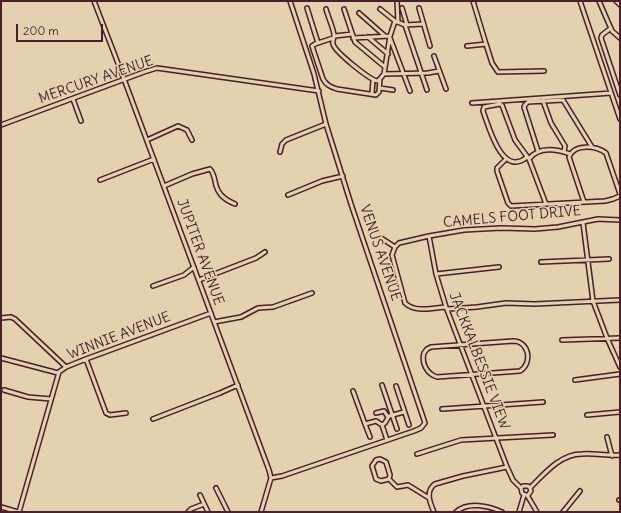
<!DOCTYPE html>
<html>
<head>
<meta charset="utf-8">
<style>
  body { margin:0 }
  #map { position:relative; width:621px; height:513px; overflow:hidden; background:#e3d1af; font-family:Delius,sans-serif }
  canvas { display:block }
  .frame { position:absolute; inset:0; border:2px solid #4a1f2b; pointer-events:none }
  .scale { position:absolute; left:16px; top:24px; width:87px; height:18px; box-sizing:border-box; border:2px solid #4a1f2b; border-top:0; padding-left:5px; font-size:12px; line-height:14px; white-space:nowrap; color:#4a1f2b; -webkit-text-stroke:3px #e3d1af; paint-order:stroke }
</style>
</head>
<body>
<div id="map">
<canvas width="621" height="513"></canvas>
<div class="frame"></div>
<div class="scale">200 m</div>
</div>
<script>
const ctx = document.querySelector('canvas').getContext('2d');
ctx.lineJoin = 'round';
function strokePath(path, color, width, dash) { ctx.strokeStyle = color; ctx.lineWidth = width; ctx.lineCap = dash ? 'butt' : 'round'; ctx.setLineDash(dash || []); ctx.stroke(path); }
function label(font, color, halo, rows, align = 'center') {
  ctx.font = font + ' Delius,sans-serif'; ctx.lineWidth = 3; ctx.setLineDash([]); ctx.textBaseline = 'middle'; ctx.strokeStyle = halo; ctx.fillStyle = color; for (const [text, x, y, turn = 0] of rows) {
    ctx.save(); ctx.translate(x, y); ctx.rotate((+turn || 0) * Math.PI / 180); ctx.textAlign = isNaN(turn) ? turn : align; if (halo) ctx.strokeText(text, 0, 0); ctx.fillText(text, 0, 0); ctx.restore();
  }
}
const minor = new Path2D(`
  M94,1L124,79L269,470L271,478L261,512
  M397,1L398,22
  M580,1L620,119
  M599,1L612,31L620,38
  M616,1L620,5
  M307,8L318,43
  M402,8L407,25
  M419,8L430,46
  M326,9C327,14 335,32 334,36C334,39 332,41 333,44C335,52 371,81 378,81L384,74L428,73L439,71
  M344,9L355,42L385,67
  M380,9L395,21L405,25L423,24
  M359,13L385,36
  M405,25L427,90
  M611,28L602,35L601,38L620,95
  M335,36L352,34
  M368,37L388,54
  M333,38L315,44L312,46L323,79C326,85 331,87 337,89L376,95L379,92L380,79
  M353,38L390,36
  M390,38L410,91
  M486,44L492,63L498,72L544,71
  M467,46L486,44L473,1
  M434,56L446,89
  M384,74L390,36L395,21
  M380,88L393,90
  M372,94L373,80
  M73,99L81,121
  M543,101L551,123L565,146L564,152
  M472,103L611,93
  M1,125L144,72L157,68L319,91
  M147,140L178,126L187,130L192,140
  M538,151L524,107L525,105L528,102L563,100L592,147
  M280,152L282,144L286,140L326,124
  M527,157C502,178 489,127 483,111L484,107L500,104L502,105L515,140L529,159
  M506,159L497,168V171L508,203L511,206L605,201L613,199L620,196
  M100,180L154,159
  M164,186L192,174L210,169C213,172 214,176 215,181C217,193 223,199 235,204
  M288,195L322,181L343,176
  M584,202L569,157C575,143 596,146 606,153L620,194
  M546,204L529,159C539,146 556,149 570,154
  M583,223L593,301L607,338L620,367
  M429,236L436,274L446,307L507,467L513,480L521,488
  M381,238L395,247
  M541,262L609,259
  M436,274L499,267
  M199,280L256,258L265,252
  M153,286L184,275L194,267
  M446,307C434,308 415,313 405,303L392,255L395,247L399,243L429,236L464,230L501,228L535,229L558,227L598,219L620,220
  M448,309L477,307L506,303L535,304L620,300
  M1,318L11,317L15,319L66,367
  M214,322L241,317L258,308L273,307L312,293
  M562,340L620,338
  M513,341C529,341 533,363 520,371L437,377C427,374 421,363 424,353L427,349L431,347Z
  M1,358L58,373
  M86,359L106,413L110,415L126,413
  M575,380L620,374
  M382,385L397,429
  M396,386L409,425
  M4,390L28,397L51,399
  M353,391L365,424
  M442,409L543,402
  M376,413L384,411L388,417
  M587,415L620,412
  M153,419L220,393L238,385
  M370,437L365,424L376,421L382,425
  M607,437L612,456
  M387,440L382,425L385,423L389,416L404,412
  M417,454L461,440L553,435
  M380,459L386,462L390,475L389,479L381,481L376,479L372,466L376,460Z
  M271,478L282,476L414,431L421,428L425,423L351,204L326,124L314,74L290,1
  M389,479L397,487L408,485L429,498
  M216,488L228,512
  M530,488L528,486H523L521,488L522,493L525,495H528L531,491L530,488C544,474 560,454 582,454C595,453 607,456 620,455
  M200,495L208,512
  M527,495L537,512
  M619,500H620
  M1,507L18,512
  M19,512L59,372L66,367L86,359L211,313
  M188,512L191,509L204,504
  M434,512C430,503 425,491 435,484L463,476L507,467
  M456,512C468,501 489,506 502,512
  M519,512L524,495
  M563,512L580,491`);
const streetNames = [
  ["MERCURY AVENUE",96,80,-19],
  ["CAMELS FOOT DRIVE",512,217,-5],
  ["JUPITER AVENUE",200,252,70],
  ["VENUS AVENUE",380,253,71],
  ["WINNIE AVENUE",119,336,-21],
  ["JACKKALBESSIE VIEW",479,361,69]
];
strokePath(minor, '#4a1f2b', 6);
strokePath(minor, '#e3d1af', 3);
label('14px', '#4a1f2b', '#e3d1af', streetNames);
</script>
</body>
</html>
